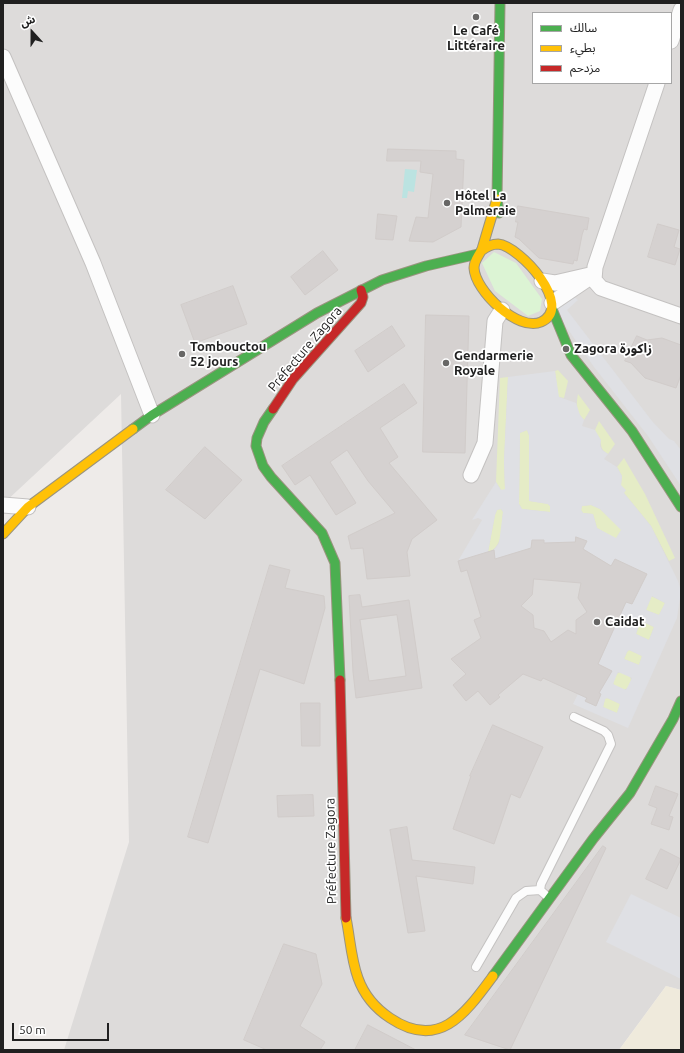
<!DOCTYPE html>
<html>
<head>
<meta charset="utf-8">
<style>
  body { margin:0 }
  #map { position:relative; width:684px; height:1053px; overflow:hidden; background:#eeebe9; font-family:Ubuntu,"Noto Sans Arabic",sans-serif }
  canvas { display:block }
  .frame { position:absolute; inset:0; border:4px solid #202020; pointer-events:none }
  .legend { position:absolute; left:532px; top:12px; width:140px; height:72px; box-sizing:border-box; background:#fff; border:1px solid #a6a6a6; margin:0; padding:5px 7px; list-style:none; font-size:12px; color:#202020 }
  .legend li { display:flex; align-items:center; gap:8px; height:20px }
  .legend b { width:20px; border:1px solid #a6a6a6 }
  .north { position:absolute; left:12px; top:12px; width:40px; height:40px; -webkit-text-stroke:3px #fff; paint-order:stroke; rotate:339deg; font-size:11px; font-weight:700; line-height:16px; text-align:center; color:#202020 }
  .north::after { content:''; display:block; margin:auto; width:14px; height:18px; background:#202020; clip-path:polygon(50% 0,100% 100%,50% 72%,0 100%) }
  .scale { position:absolute; left:12px; top:1023px; width:97px; height:18px; box-sizing:border-box; border:2px solid #202020; border-top:0; padding-left:5px; font-size:12px; line-height:14px; white-space:nowrap; color:#202020; -webkit-text-stroke:3px #fff; paint-order:stroke }
</style>
</head>
<body>
<div id="map">
<canvas width="684" height="1053"></canvas>
<div class="frame"></div>
<ul class="legend">
<li><b style="height:5px;background:#4caf50"></b>سالك</li>
<li><b style="height:5px;background:#ffc107"></b>بطيء</li>
<li><b style="height:5px;background:#c62828"></b>مزدحم</li>
</ul>
<div class="north">ش</div>
<div class="scale">50 m</div>
</div>
<script>
const ctx = document.querySelector('canvas').getContext('2d');
ctx.lineJoin = 'round';
function fillPath(path, color) { ctx.fillStyle = color; ctx.fill(path, 'evenodd'); }
function strokePath(path, color, width, dash) { ctx.strokeStyle = color; ctx.lineWidth = width; ctx.lineCap = dash ? 'butt' : 'round'; ctx.setLineDash(dash || []); ctx.stroke(path); }
function label(font, color, halo, rows, align = 'center') {
  ctx.font = font + ' Ubuntu,"Noto Sans Arabic",sans-serif'; ctx.lineWidth = 3.5; ctx.setLineDash([]); ctx.textBaseline = 'middle'; ctx.strokeStyle = halo; ctx.fillStyle = color; for (const [text, x, y, turn = 0] of rows) {
    ctx.save(); ctx.translate(x, y); ctx.rotate((+turn || 0) * Math.PI / 180); ctx.textAlign = isNaN(turn) ? turn : align; if (halo) ctx.strokeText(text, 0, 0); ctx.fillText(text, 0, 0); ctx.restore();
  }
}
const residential = new Path2D(`
  M3,3H681V990L666,986L619,1050H64L129,842L121,394L3,504ZM533,13H671V83H533Z`);
const farmland = new Path2D(`
  M666,986L681,990V1050H619Z`);
const grass = new Path2D(`
  M558,370L568,381L564,398L559,397L558,395L555,371Z
  M508,377L504,461L505,490H501L496,482L500,378Z
  M578,394L590,410L584,420C576,412 576,404 578,394Z
  M599,421L615,444L608,454C600,449 602,447 600,440C599,437 596,433 595,430Z
  M527,430L529,435L530,501L548,504L550,506V512L522,509L519,504L520,433Z
  M624,458L645,494L675,558L669,561L651,526L624,493L621,485L622,476L617,467Z
  M591,505L600,509L622,530L616,539L597,528L593,514L583,513L581,510L582,506Z
  M501,509L503,512C501,526 504,547 488,552L495,515L497,510Z
  M651,596L665,603L659,615L646,610Z
  M641,621L654,627L649,640L636,634Z
  M629,650L642,656L639,665L624,659L627,652Z
  M613 681a9 9 0 1 1 18 0a9 9 0 1 1-18 0Z
  M607,698L620,704L617,713L603,707L605,699Z`);
const park = new Path2D(`
  M494,252L516,263L542,299L540,311L528,316L495,291L482,263Z`);
const plaza = new Path2D(`
  M572,295L578,300L567,310L652,421L669,439L674,441L681,450V486L648,436L594,367L558,315V309Z
  M555,371L559,397L576,403L580,415L584,420L582,426L595,430L601,440L600,446L602,450L608,454L604,459L617,467L622,476L621,485L626,490L624,493L651,526L678,581L681,591L677,618L628,728L573,704L578,694L587,698L585,702L596,706L601,695L598,693L603,679L607,680L612,671L598,664L626,601L632,604L646,574L637,569L632,578L583,549L576,538L575,542H564V549L544,547V540H532L531,548L495,559L494,550L499,543L503,512L501,509L497,510L495,515L488,552L458,561L482,520L478,518L472,520L496,482L501,490L505,489L504,461L508,377ZM527,430L529,435V501L548,504L550,506V512L522,509L519,504L520,433ZM591,505L600,509L621,530L616,538L597,528L593,514L583,513L581,510L582,506ZM652,596L665,603L659,615L646,610ZM642,621L654,627L649,640L636,634L640,622ZM629,650L642,656L639,665L624,659L627,652ZM618,672L632,678L626,690L613,684ZM607,698L620,704L617,713L603,707L605,699Z
  M631,894L681,918V979L606,942Z`);
const water = new Path2D(`
  M405,169L417,170L414,192L408,191L407,198H402Z`);
const building = new Path2D(`
  M388,149L456,151V159L464,160L461,227L433,242L409,241L416,217L428,218L433,174L420,172L421,161H387Z
  M518,206L589,218L587,230L584,229L582,235L577,261L574,260L573,264L539,258L519,239L515,237L518,222H516Z
  M378,214L397,216L393,240L376,239Z
  M658,224L679,230L674,247L680,249L675,265L648,257Z
  M323,251L338,270L305,295L291,277Z
  M233,286L247,324L195,343L181,305Z
  M426,315L469,316L465,453L423,452Z
  M392,326L405,346L368,372L355,351Z
  M637,336L647,340L662,338L681,345V375L676,388L645,378L631,363L625,361Z
  M404,384L417,403L380,428L398,457L389,463L437,520L412,539L407,552L410,576L367,579L363,548L351,549L348,536L395,513L368,481L347,450L330,462L356,503L336,515L310,475L295,485L282,466Z
  M205,447L242,480L205,519L166,490Z
  M576,537L587,541L583,549L611,566L615,559L647,574L632,604L626,602L598,664L612,671L599,693L601,694L596,706L585,701L587,698L543,678L541,681L523,674L498,695L500,697L490,705L478,691L466,701L453,685L466,674L451,659L481,638L474,620L481,617L467,570L461,572L458,561L494,550L495,559L531,548L532,540H544V543L575,542ZM534,579L581,583L578,598L587,612L576,620V634L568,630L551,642L544,631L534,628L533,615L521,606L532,595Z
  M270,565L290,570L285,588L324,596L325,608L304,684L260,669L208,843L188,837Z
  M360,595L362,607L409,600L422,688L356,698L353,672L349,596ZM397,615L406,676L369,681L360,620Z
  M301,703H320V746H302Z
  M493,725L543,747L520,798L511,794L494,844L453,829L471,776H470Z
  M656,786L678,794L669,816L673,817L669,830L651,824L657,808L649,805Z
  M313,795L314,816L278,817L277,796Z
  M407,827L412,860L475,867L473,884L416,876L425,931L408,933L390,830Z
  M603,846L606,848L510,1050L465,1035Z
  M661,849L681,859L667,889L646,879Z
  M284,944L316,954L322,984L300,1026L325,1042L320,1050H267L244,1040Z
  M368,1025L416,1050H355Z`);
const lane = new Path2D(`
  M549,898L540,890L541,884L611,744L608,735L604,731L574,717
  M476,967L516,898L526,891L540,890`);
const street = new Path2D(`
  M671,41L681,10
  M3,57L93,263L152,415
  M657,83L595,267L594,280L601,288L681,316
  M542,281L555,283L594,274
  M552,303L586,280
  M471,475L485,443L495,321L502,310
  M3,505L28,507`);
const fast = new Path2D(`
  M499,213L497,199L500,3
  M552,309L571,355L632,431L681,507
  M273,409L264,422L257,438L256,446L263,466L271,477L322,533L335,563L340,680
  M133,429L152,415L317,313L382,280L426,266L478,254
  M493,976L593,839L630,793L673,719L681,701`);
const slow = new Path2D(`
  M481,251C486,247 491,244 498,244C520,246 575,307 541,322C518,332 475,291 474,268C474,260 479,256 482,249C487,232 492,215 497,199
  M3,534L28,507L133,429
  M346,918C350,937 351,959 358,978C364,995 375,1008 390,1018C439,1051 465,1014 493,976`);
const jam = new Path2D(`
  M273,409L293,379L361,303L363,297L361,290
  M340,680L346,918`);
const markers = [
  [476,17,4,"#686766"],
  [447,203,4,"#686766"],
  [566,349,4,"#686766"],
  [182,354,4,"#686766"],
  [446,363,4,"#686766"],
  [597,622,4,"#686766"]
];
const poiNames = [
  ["Le Café",476,31,"center"],
  ["Littéraire",476,46,"center"],
  ["Hôtel La",455,196],
  ["Palmeraie",455,211],
  ["Tombouctou",190,347],
  ["52 jours",190,362],
  ["Zagora زاكورة",574,349],
  ["Gendarmerie",454,356],
  ["Royale",454,371],
  ["Caidat",605,622]
];
const streetNames = [
  ["Préfecture Zagora",305,349,-50],
  ["Préfecture Zagora",331,851,-91]
];
fillPath(residential, '#dddbda');
fillPath(farmland, '#efeadc');
fillPath(grass, '#e5ecc6');
fillPath(park, '#dcf4d4');
fillPath(plaza, '#dfe0e4');
fillPath(water, '#bbe3e1');
fillPath(building, '#d5d1d0');
strokePath(building, '#d1ccca', 1);
strokePath(lane, '#c4c2c1', 10);
strokePath(street, '#c4c2c1', 17);
strokePath(fast, '#9a947f', 11);
strokePath(slow, '#9a947f', 11);
strokePath(jam, '#9a947f', 11);
strokePath(lane, '#fcfcfc', 8);
strokePath(street, '#fcfcfc', 15);
strokePath(fast, '#4caf50', 9);
strokePath(slow, '#ffc107', 9);
strokePath(jam, '#c62828', 9);
for (const [x, y, r, color] of markers) { const dot = new Path2D(); dot.arc(x, y, r, 0, 2 * Math.PI); ctx.fillStyle = color; ctx.fill(dot); strokePath(dot, '#fff', 1.5); }
label('bold 13px', '#202020', '#fff', poiNames, 'left');
label('13px', '#202020', '#fff', streetNames);
</script>
</body>
</html>
